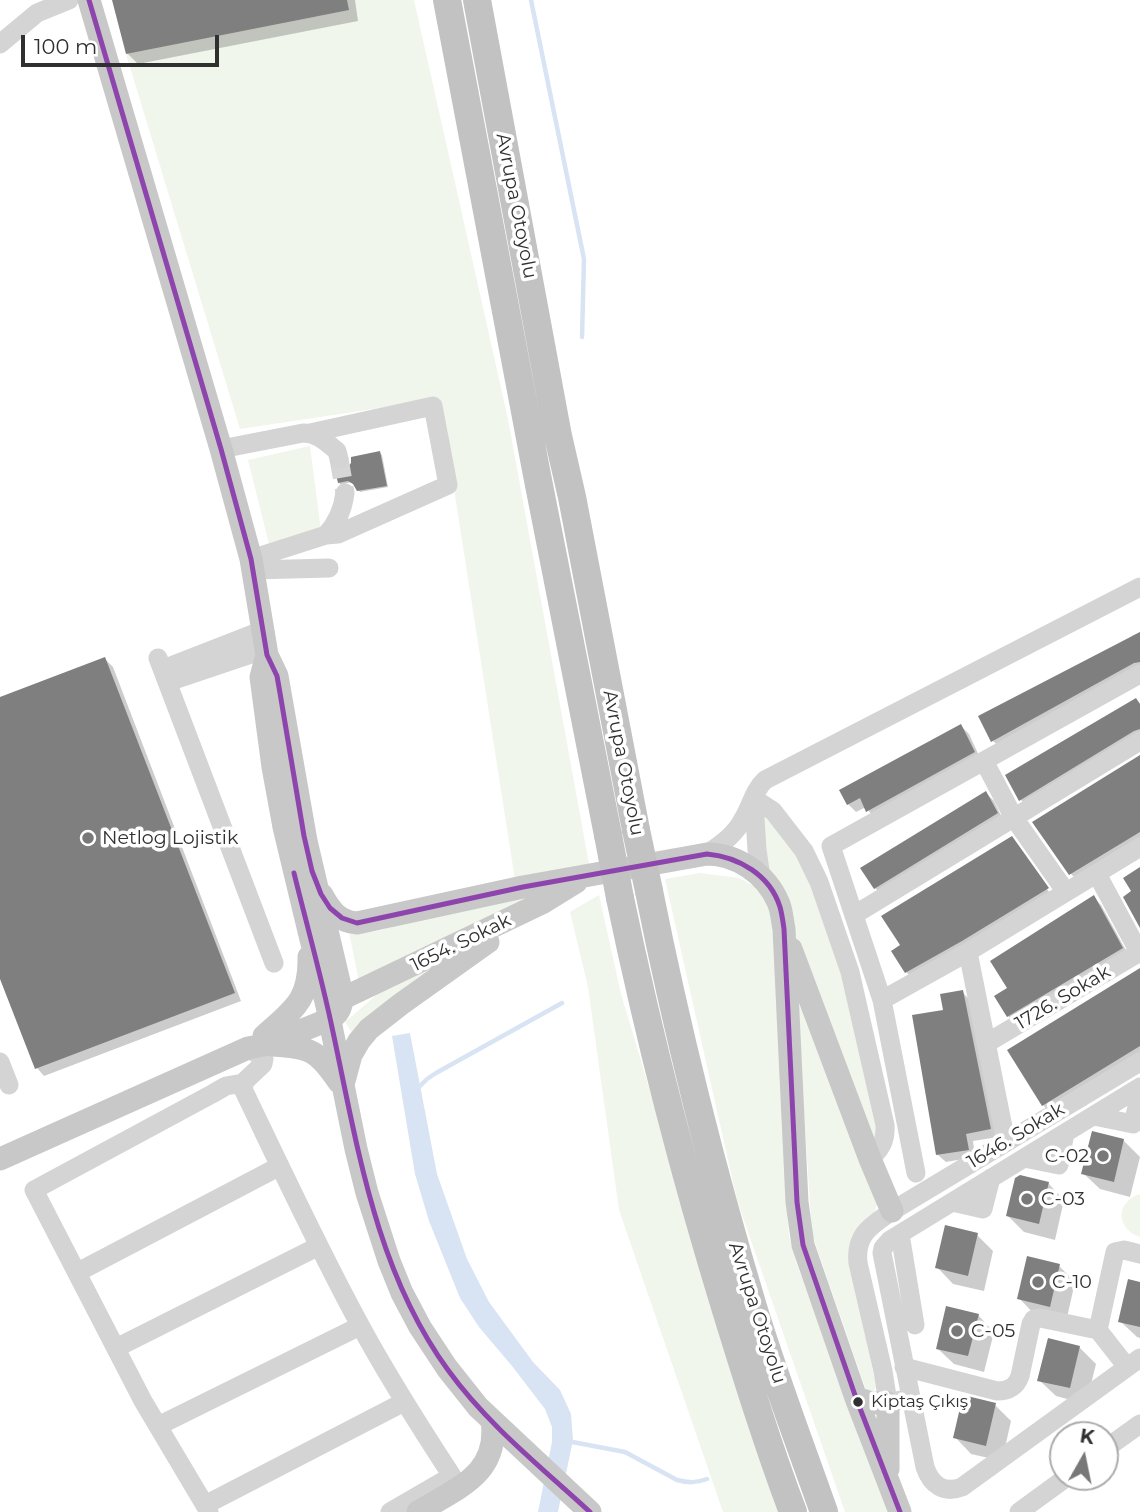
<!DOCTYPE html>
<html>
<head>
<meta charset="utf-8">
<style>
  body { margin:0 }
  #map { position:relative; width:1140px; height:1512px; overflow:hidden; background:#fff; font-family:Montserrat,sans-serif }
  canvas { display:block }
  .north { position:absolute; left:1049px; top:1421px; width:70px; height:70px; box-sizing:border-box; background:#fff; border:2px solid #acacac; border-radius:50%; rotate:9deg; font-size:19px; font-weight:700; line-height:28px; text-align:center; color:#303030 }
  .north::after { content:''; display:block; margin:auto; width:24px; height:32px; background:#787878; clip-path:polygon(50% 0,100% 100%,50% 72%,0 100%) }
  .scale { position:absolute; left:21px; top:35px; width:198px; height:32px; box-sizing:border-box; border:4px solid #303030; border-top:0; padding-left:9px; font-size:21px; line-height:24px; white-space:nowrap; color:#303030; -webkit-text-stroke:5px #fff; paint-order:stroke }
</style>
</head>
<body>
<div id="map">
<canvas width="1140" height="1512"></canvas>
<div class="north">K</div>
<div class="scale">100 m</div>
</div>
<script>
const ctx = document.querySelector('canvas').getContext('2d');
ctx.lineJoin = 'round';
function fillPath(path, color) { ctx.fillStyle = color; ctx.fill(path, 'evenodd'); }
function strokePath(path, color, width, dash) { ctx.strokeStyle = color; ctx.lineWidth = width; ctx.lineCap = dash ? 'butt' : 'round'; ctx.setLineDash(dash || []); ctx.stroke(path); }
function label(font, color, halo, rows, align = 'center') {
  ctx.font = font + ' Montserrat,sans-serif'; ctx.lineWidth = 7; ctx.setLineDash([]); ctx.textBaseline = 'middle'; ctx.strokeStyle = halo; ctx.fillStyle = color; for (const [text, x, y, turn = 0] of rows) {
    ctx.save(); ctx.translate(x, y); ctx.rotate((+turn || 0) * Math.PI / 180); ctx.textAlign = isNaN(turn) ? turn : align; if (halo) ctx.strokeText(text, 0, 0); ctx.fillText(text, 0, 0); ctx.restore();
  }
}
const green = new Path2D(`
  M347,0H414L508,419L589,864L515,880L440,399L240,429L126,54L348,10Z
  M310,446L321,531L270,548L248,460Z
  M753,798L819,882L885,1126L870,1159L772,892Z
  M700,873L739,878L763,891L772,906L789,1236L797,1265L890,1512H845L737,1200L665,879Z
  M599,895L621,994L665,1141L780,1512H723L619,1210L588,987L570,912Z
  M522,896L527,898L359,982L349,932C375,937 409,920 435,914C463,906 493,902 522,896Z
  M465,951L353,1034L345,1022L381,991Z
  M799,1002L878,1201L875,1211L870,1218L852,1267L876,1387L873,1392L867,1393L812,1234L797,1003Z
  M1140,1194V1237C1116,1229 1115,1202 1140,1194Z`);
const water = new Path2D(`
  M410,1033L437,1174L467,1259L489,1302L533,1362L560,1390L571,1414L573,1440L558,1512H538L552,1442V1427L545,1409L512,1366L479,1327L460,1298L429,1221L415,1174L392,1036Z`);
const shadow = new Path2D(`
  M114,0H355L358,21L138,64L127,53Z
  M380,453L382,455L388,487L360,492L355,485L351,482L341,485L339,483L342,473L352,464Z
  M1140,632V672L1001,748L993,741L1133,637L1132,636Z
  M105,659L113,667L241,1001L44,1076L37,1068L0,974V699Z
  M1136,700L1140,704V739L1028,807L1020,799Z
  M961,726L969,734L981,760L875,819L866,807L856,812L848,804Z
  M1140,757V843L1078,881L1071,874Z
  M986,793L994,801L1004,822L883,895L875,888Z
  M1014,843L1052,896L913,978L906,972Z
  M1094,898L1101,905L1129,956L1016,1024L1008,1016L1009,989Z
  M1140,970V1056L1049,1111L1043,1105Z
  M962,992L970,1000L998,1137L973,1141L975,1157L946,1162L938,1155L945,1012Z
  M1123,1140L1140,1157L1130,1197L1100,1189L1083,1173Z
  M1048,1183L1064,1200L1055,1240L1024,1232L1008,1216Z
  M977,1235L993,1251L984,1291L953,1284L937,1267Z
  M1059,1266L1075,1282L1066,1322L1035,1315L1019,1298Z
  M1140,1284V1338L1137,1337L1120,1321Z
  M978,1315L994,1332L984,1372L954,1364L937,1348Z
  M1079,1347L1096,1364L1086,1404L1056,1396L1039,1380Z
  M995,1405L1011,1421L1002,1461L971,1454L955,1437Z`);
const stream = new Path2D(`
  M531,0L584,259L582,337
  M418,1088L427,1079L436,1073L562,1003
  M567,1441L625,1452L677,1480C689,1483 696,1483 707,1479`);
const building = new Path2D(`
  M112,0H347L349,10L126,54Z
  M380,451L387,486L357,491L353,484L348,481L338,483L335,471H341L347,468L351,463V457Z
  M1140,632V662L1134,663L991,742L978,716Z
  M105,657L235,993L35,1069L0,979V697Z
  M1136,698L1140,704V729L1134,731L1019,801L1005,775Z
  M961,724L975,752L866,812L860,798L847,805L839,790Z
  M1140,755V832L1069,875L1032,822Z
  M986,791L998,813L874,889L860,868Z
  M1012,836L1049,888L962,941L905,973L891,951L900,945L881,916Z
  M1140,867V928L1123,897L1131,891L1123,878Z
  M1094,895L1123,948L1007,1017L994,996L1007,988L990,961Z
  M1140,968V1046L1042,1106L1007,1050Z
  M963,990L991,1129L966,1134L969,1150L936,1155L912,1015L943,1010L940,994Z
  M1092,1131L1124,1139L1114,1182L1081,1174Z
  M1020,1175L1049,1182L1039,1224L1006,1216L1015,1178Z
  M945,1225L978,1233L968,1276L935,1268Z
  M1027,1256L1060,1264L1050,1307L1017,1299Z
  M1128,1279L1140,1282V1327L1118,1322Z
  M946,1306L979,1314L968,1356L936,1349Z
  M1048,1338L1080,1346L1070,1388L1037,1381Z
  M963,1395L996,1403L986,1446L953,1438Z`);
const minorTunnel = new Path2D(`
  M339,459L345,493`);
const minor = new Path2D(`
  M0,44L37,13L69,0
  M310,433L433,406L448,485L338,534L326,535
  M221,449L303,433C317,433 326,442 337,451L339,459
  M251,559L326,535C337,523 343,509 345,493
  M253,570L329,568
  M158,658L274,963
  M163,669L263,630
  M168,682L266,649
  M984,761L1014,818L1066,892
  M753,798L773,811L804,851L819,882L850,972L885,1125C886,1141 881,1149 870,1159
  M754,802L757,850L761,877
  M707,854C721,844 735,835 743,819C751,806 754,790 765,780L1140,587
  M1097,874L1140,954
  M854,915L1140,741
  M968,952L1006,1142
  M882,1000L831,846L1140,674
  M987,1043L1140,952
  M248,1048L262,1057L264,1059L263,1064L245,1081L243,1089C281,1168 318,1248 360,1325C388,1377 420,1427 452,1476L390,1512
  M0,1062L9,1085
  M1140,1087L890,1240L883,1248L882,1253L925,1467C931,1485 944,1494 962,1487L1140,1358
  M1094,1116L1133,1124L1140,1094
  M1024,1158L1059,1165L1065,1133
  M916,1173L882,1000L968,952L1140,847
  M952,1202L983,1209L991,1178
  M900,1234L915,1325
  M78,1272L280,1166
  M1098,1330L1127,1367
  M116,1348L319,1246
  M904,1367L997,1391C1009,1391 1016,1387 1020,1376L1031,1324L1034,1319L1040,1318L1098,1330L1115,1252L1124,1250L1140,1254
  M901,1400L888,1403L883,1371L858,1263C855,1234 871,1226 892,1211L1140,1062
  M158,1426L360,1326
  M1105,1449L1140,1424
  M205,1505L404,1402
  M209,1512L143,1401L34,1190L212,1094L226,1086L243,1083
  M1019,1512L1067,1477`);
const major = new Path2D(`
  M267,655L261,677L273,767L284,827L327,1006L356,1149L367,1193L389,1261L402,1293L420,1327L447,1368L478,1407L590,1512
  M322,895C330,910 339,922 357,923L523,887L707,854C737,854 766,874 778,902C782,910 782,920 784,929L797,1202L803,1245L856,1398L900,1512
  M791,949L870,1159L892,1211
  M331,1004L542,903L576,882
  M264,1036C294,1009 310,1000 309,957
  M273,1045C311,1047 318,1051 339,1082
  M344,1081L351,1055L359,1041L369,1029L401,1004L488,942
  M0,1159L248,1048L269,1044L330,1019C343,1012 343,1000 340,986L306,841L277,676L267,655L251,559L221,449L89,0
  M856,1398L871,1403H888V1469
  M418,1512C457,1488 500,1474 492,1420`);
const highway = new Path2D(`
  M447,0L537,475L608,835
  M477,0L558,436L572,497L636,830
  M649,891C677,1031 712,1170 753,1307C774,1376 800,1444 824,1512
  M620,898C649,1037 684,1174 726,1310C747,1378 768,1446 793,1512`);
const highwayBridge = new Path2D(`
  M636,830L649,891
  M608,835L620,898`);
const bus1 = new Path2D(`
  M89,0L221,449L251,559L267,655L277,676L280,693L304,836L312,871L321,894L330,908L342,918L357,923L523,887L707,854C739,857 770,875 780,907C782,914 783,922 784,929L797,1202L803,1245L856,1398L900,1512
  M294,873C307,926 322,979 333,1032C358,1149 376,1271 448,1370C487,1424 541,1467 590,1512`);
const markers = [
  [88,838,7,"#787878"],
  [1103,1156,7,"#787878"],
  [1027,1199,7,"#787878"],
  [1038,1282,7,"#787878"],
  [957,1331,7,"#787878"],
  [858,1402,6,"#303030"]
];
const busNames = [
  ["Kiptaş Çıkış",871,1402]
];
const streetNames = [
  ["Avrupa Otoyolu",516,206,79],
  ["Avrupa Otoyolu",623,763,79],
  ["1654. Sokak",461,943,-26],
  ["1726. Sokak",1063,998,-31],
  ["1646. Sokak",1016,1136,-31],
  ["Avrupa Otoyolu",757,1313,72]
];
const poiNames = [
  ["Netlog Lojistik",102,838],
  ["C-02",1089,1156,"right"],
  ["C-03",1041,1199],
  ["C-10",1052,1282],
  ["C-05",971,1331]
];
fillPath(green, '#f0f6ec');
fillPath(water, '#d8e4f4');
fillPath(shadow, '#0003');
strokePath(stream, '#d8e4f4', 4.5);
fillPath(building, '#7f7f7f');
strokePath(minorTunnel, '#d6d6d6', 19, [19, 10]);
strokePath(minor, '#d4d4d4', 19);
strokePath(major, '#c8c8c8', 23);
strokePath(highway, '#c2c2c2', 28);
strokePath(highwayBridge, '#c2c2c2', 28);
strokePath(bus1, '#8e44ad', 5);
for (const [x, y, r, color] of markers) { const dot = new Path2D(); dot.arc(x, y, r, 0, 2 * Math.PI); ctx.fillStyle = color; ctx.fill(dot); strokePath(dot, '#fff', 2.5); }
label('17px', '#303030', '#fff', busNames, 'left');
label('19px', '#303030', '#fff', streetNames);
label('19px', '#303030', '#fff', poiNames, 'left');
</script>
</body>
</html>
